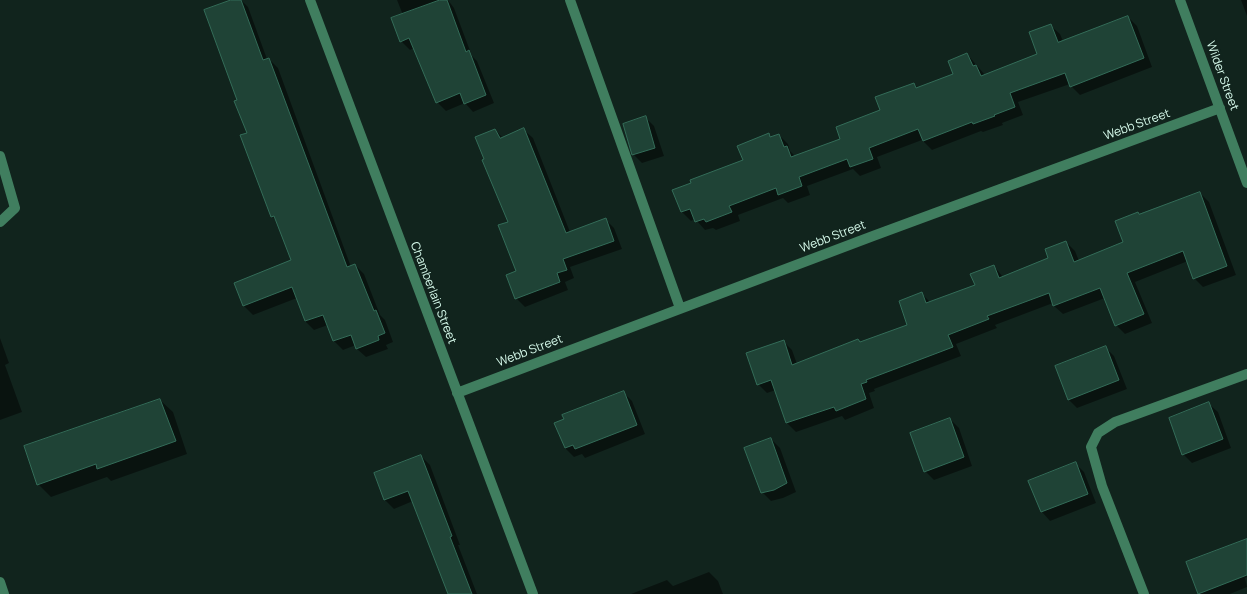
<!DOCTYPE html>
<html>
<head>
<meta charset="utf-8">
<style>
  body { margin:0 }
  canvas { display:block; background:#11241d }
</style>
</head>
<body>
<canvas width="1247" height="594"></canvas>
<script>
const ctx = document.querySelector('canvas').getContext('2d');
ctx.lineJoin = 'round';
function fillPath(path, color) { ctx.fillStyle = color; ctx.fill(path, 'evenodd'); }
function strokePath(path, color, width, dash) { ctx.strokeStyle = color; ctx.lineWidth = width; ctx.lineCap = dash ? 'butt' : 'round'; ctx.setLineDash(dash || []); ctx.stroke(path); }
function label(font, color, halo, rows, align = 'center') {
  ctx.font = font + ' Manrope,sans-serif'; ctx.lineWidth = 4; ctx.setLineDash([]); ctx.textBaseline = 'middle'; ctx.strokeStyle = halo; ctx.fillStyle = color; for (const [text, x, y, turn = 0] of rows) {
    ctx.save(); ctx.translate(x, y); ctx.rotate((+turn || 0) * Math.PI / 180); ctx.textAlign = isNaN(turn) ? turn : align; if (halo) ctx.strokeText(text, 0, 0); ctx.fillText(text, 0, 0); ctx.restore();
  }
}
const shadow = new Path2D(`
  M234,0H241L248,7L267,59H269L278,68L351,267L355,265L364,274L380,315L385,320L393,342L386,345L388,349L366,357L357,349L356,345L343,350L334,341L328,325L314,330L305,321L297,298L253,315L244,306L235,283L292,261L278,222L272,216L238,100Z
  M397,0H448L454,8L472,56L477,61L494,103L473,112L465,103L446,111L437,102L414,48L410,50L401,41L403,15Z
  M1241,0H1247V16Z
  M1128,17L1137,26L1152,67L1080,95L1071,86L1070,84L1018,102L1023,115L1002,123L1003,125L983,132L981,131L932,150L922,140L877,157L881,168L860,176L853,169L807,186L810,195L788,203L783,198L738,215L740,221L716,230L713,228L705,230L695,219L691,221L682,212L674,190L744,160L768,135L771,138L779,135L788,144L790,151L795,156L841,140L882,111L914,84L918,88L955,74L967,54L985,75L1039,55L1051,26L1060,34L1063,41Z
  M645,117L654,126L664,156L642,163L633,154Z
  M495,130L503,138L524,130L533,138L570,232L606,220L614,228L622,249L570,267L574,278L565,282L568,290L525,307L516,298L518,272L509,222L485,160Z
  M1200,193L1209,202L1236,275L1203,287L1194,278L1188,261L1135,282L1152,323L1125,334L1116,325L1105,298L1063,314L1054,306L1053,303L995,325L997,328L956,344L961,356L874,389L875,391L869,393L874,408L845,420L842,416L796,432L787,423L776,390L767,393L758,384L783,341L792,350L797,364L858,340L861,343L909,325L921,293L931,303L976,286L994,266L1003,277L1049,259L1066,242L1075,251L1079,261L1124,242L1140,215Z
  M0,338L9,363L5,365L22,412L0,420Z
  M1105,347L1114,356L1127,389L1077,408L1068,399Z
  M623,392L632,401L645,434L585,458L582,454L574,457L565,448Z
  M160,400L173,412L187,454L111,481L107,477L51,497L38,484Z
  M1209,404L1218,412L1231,448L1192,463L1183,454Z
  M950,419L959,428L972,466L934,480L925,471Z
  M771,439L780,448L796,492L783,498L771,501L762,492Z
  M421,456L430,465L460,545H458L477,594H449L413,501L394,509L385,500L375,474Z
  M1075,463L1084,472L1096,503L1050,521L1042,512Z
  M1247,540V577L1245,578L1247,587L1230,594H1199Z
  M709,572L718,581L723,594H631L667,580L673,586Z`);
const building = new Path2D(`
  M231,0H241L263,60L269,58L347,267L355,264L374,311L376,310L385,333L378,336L379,340L356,349L351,335L333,341L323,315L305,321L292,287L243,306L234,283L291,260L274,216L271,217L240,135L247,133L234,101L237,100L204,10Z
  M440,0H447L466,52L469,50L486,95L464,104L460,93L436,103L409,38L400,42L391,18Z
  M1128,16L1144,58L1070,87L1065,73L1010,93L1015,107L994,115L995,116L973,124L972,122L923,141L918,129L869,148L873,159L850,167L847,159L799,177L802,186L778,195L776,188L729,206L732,212L706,222L704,219L695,222L690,209L681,212L672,190L691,183L690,180L743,160L737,146L769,133L770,137L779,134L784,147L787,146L791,157L840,139L836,127L880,110L875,97L914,83L916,88L953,74L948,61L967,53L973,66L976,65L981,76L1037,54L1029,32L1051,24L1058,42Z
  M646,116L655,148L632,155L623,124Z
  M524,128L566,233L606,218L614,241L563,259L567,270L557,273L560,282L515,299L506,275L516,271L498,225L508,222L482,160L484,159L475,137L495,129L500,138Z
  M1200,192L1227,266L1193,279L1183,251L1127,273L1144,314L1115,326L1100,288L1053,306L1049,293L987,316L989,319L948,335L953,347L866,380L867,382L861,384L866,399L836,411L834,407L786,423L771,380L757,385L746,353L784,340L792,365L858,339L860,342L907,325L899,301L922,292L926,303L975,285L970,274L994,265L999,278L1048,258L1045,249L1066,241L1074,262L1123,242L1115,221L1138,212L1139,214Z
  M1106,346L1119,380L1068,400L1055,366Z
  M624,391L637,425L575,449L573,445L565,448L554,423L564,419L562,415Z
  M160,399L176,441L97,469L96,464L37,485L24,446Z
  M1209,402L1223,439L1182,455L1169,418Z
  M950,418L964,457L924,472L910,433Z
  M771,438L787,483L774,490L761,493L744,448Z
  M421,455L452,536L450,537L472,594H448L408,491L384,500L374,473Z
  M1076,462L1088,494L1041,512L1028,481Z
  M1247,539V575L1198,594L1186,562Z`);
const minor = new Path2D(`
  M310,0L533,594
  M570,0L680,308
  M1180,0L1247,183
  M0,156L15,208L0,222
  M457,393L873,236L1220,108
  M0,582L4,594
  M1144,594L1102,486L1091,447L1098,433L1115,422L1247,374`);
const streetNames = [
  ["Wilder Street",1222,76,70],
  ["Webb Street",1137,125,-20],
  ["Webb Street",833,237,-21],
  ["Chamberlain Street",433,293,69],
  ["Webb Street",530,351,-21]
];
fillPath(shadow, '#0007');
fillPath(building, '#1f4336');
strokePath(building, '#336c58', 1);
strokePath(minor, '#407e5f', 10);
label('12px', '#d7fbec', '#11241d', streetNames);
</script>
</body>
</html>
